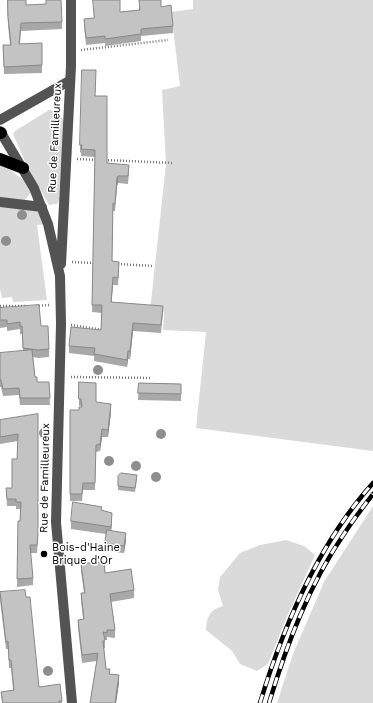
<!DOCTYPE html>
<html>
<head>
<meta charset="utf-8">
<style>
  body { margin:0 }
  canvas { display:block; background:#fff }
</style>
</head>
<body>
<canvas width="373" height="703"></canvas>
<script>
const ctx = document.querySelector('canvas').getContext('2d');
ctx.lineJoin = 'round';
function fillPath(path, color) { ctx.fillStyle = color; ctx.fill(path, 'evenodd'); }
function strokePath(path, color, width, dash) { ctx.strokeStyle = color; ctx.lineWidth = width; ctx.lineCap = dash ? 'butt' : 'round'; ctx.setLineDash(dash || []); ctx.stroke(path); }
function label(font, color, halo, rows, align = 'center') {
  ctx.font = font + ' "Work Sans",sans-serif'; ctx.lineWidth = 3; ctx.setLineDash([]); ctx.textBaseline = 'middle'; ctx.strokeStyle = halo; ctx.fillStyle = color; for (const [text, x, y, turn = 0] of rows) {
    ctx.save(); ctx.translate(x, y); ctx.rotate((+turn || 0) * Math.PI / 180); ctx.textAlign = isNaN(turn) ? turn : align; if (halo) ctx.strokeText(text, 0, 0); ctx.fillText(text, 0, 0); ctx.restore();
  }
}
const green = new Path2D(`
  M193,0H373V451L196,428L206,332L163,330L164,312L150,311L166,164L162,90L180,86L171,12L193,9Z
  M49,110C57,110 62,115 64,123L59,201L57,204L49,205L27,166L13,134L15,131Z
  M0,166L9,169L34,188L26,199L18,204L42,207L48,224L37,225L47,300L13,302L12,297L2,298L0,289Z
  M373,506V703H277L293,654L324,582Z
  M286,540L304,546L315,555L286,619L268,664L257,671L240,664L232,651L206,630C207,617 209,610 223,606L218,590L220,577L240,553L260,545Z`);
const path = new Path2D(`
  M81,50L168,40
  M77,159L98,160
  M105,160L173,163
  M72,262L95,263
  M118,264L153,266
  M0,306H25
  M36,306L49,305
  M71,325L104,330
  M71,377L152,378`);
const minor = new Path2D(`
  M0,120L69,81
  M0,131L34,188L48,224L60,276L61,324L56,522L72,703
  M0,202L42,207
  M61,264L71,66V0`);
const highway = new Path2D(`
  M0,133H1
  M0,159L23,168`);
const rail = new Path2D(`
  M260,703C283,627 319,543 373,483
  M269,703C287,644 309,585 344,534C353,520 363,507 373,494`);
const trees = [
  [22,215],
  [6,241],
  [98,370],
  [44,433],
  [161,434],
  [109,461],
  [136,466],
  [156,477],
  [48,671]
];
const wall = new Path2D(`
  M7,0L26,5L62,22V29L21,31L20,44L42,65V73L4,74L3,45H10L8,25Z
  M139,0H161V7L173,26V33L141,36V41L105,46V43L86,45L84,26V19L94,18L120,12L139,10Z
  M96,78L95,96L107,163L129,173L128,184L118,183L117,186L115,211H113L112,261L119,269L118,285H113L111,302L163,313L161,333L133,331L130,359H128L127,367L94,361V356L69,353V346L101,330L102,313L92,312L95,157L81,156V153L80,152V145Z
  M0,308L41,326L49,349V357L38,358L33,357L35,377L37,382H49L50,405H20L19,395L3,396L1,387H0V353L23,351L22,334H20V329L7,331V327L0,328Z
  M79,382L96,402L111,412L108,437H102L100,451L96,452L95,490H83L82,501H70V410H79L81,407V406H79Z
  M139,383L181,384V401L138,400Z
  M38,414V541L37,553H30L33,578V585L17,587L18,521H20V509H16V506H7L6,488H12L17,459L18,441L0,444V420Z
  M118,476L137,479L135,492L118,490Z
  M102,511L112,520L111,531L126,540L124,553L105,551V543L106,534L71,529V521Z
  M104,562L105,573L131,569L134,590V598L111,602L115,630V638L107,637V640H105V648H104L106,669H110V674L119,675V683L116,703H90L97,661L82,663L78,628V620L83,619L81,601V593H84L81,571V564Z
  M0,592L26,597L39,687L62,701V703H2L1,692L13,690L11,668H9L8,649H6L0,600Z`);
const shadedWall = new Path2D(`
  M118,176V183L117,186L115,211L117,178Z
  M113,277V285L111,310V302Z
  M133,323V331L130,359V351Z
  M128,351V359L127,367V360Z
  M111,404V412L108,437V430Z
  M102,429V437L100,451V444Z
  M112,513V520L111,534V527Z
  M126,533V540L124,553V546Z
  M119,675V683L116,703H115Z`);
const building = new Path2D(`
  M8,0H26V5L46,4V0H61L62,22L21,23L19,44L42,43V65L4,67L3,45H11L8,17Z
  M93,0H120V12L140,10L139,0H161V7L171,5L173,26L141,29V34L105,39V36L86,38L84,19L94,18Z
  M82,70H96L95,96H107V163L129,165L128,176H118L117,178L115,204L113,203L112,261L119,262L118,278L113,277L111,302L163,306L161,325L133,323L130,351H128L127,360L94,354L95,348L69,346L71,327L101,330L102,305H92L95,150L81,149L82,145H80Z
  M39,305L41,326H48L49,349L38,350L23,348L22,326H20V322L7,324V320H0V308Z
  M32,350L35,377H37V382H49L50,398H20L19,388L3,389L1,380H0V353Z
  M79,382L96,383V402L111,404L108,430L102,429L100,444L96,445L95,483H83L82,494H70V410H79V407H82L81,399H79Z
  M139,383L181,384V394L138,393Z
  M38,414V534L37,545H30L33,578L17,579L18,521H20L21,502H16V499H7L6,488H12V459H17L18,434L0,437V420Z
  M121,473L137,475L135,488L118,486V476Z
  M73,502L102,507L101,510L112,513L111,527L71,521Z
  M107,530L126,533L124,546L105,543Z
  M104,562L105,573L131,569L134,590L110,594L115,630H107V633L103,632L105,640L103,641L106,669H110L109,674L119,675L115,703H90L98,653L82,655L78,620L84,619L81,593H85L81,564Z
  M25,590L26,597H30L39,687L60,684L62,701H59V703H3L1,692L14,690L11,660H9L8,641L6,642L0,592Z`);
const markers = [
  [44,554,4,"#000"]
];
const streetNames = [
  ["Rue de Familleureux",55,138,-87],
  ["Rue de Familleureux",45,478,-89]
];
const poiNames = [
  ["Bois-d'Haine",52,548],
  ["Brique d'Or",52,561]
];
fillPath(green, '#dadada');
strokePath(highway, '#dbdbdb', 13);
strokePath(path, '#757575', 2.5, [1, 2]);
strokePath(minor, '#535353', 10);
strokePath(highway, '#000', 12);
strokePath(rail, '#000', 4.5);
strokePath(rail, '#fff', 3, [9]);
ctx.fillStyle = '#8e8e8e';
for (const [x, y] of trees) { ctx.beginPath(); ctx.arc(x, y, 5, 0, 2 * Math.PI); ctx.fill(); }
fillPath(wall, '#a8a8a8');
fillPath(shadedWall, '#888');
fillPath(building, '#c3c3c3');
strokePath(building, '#888', 1);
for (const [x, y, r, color] of markers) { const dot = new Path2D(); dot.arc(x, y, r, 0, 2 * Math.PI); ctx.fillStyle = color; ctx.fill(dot); strokePath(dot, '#fff', 1.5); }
label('11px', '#000', '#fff', streetNames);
label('11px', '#000', '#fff', poiNames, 'left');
</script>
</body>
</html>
